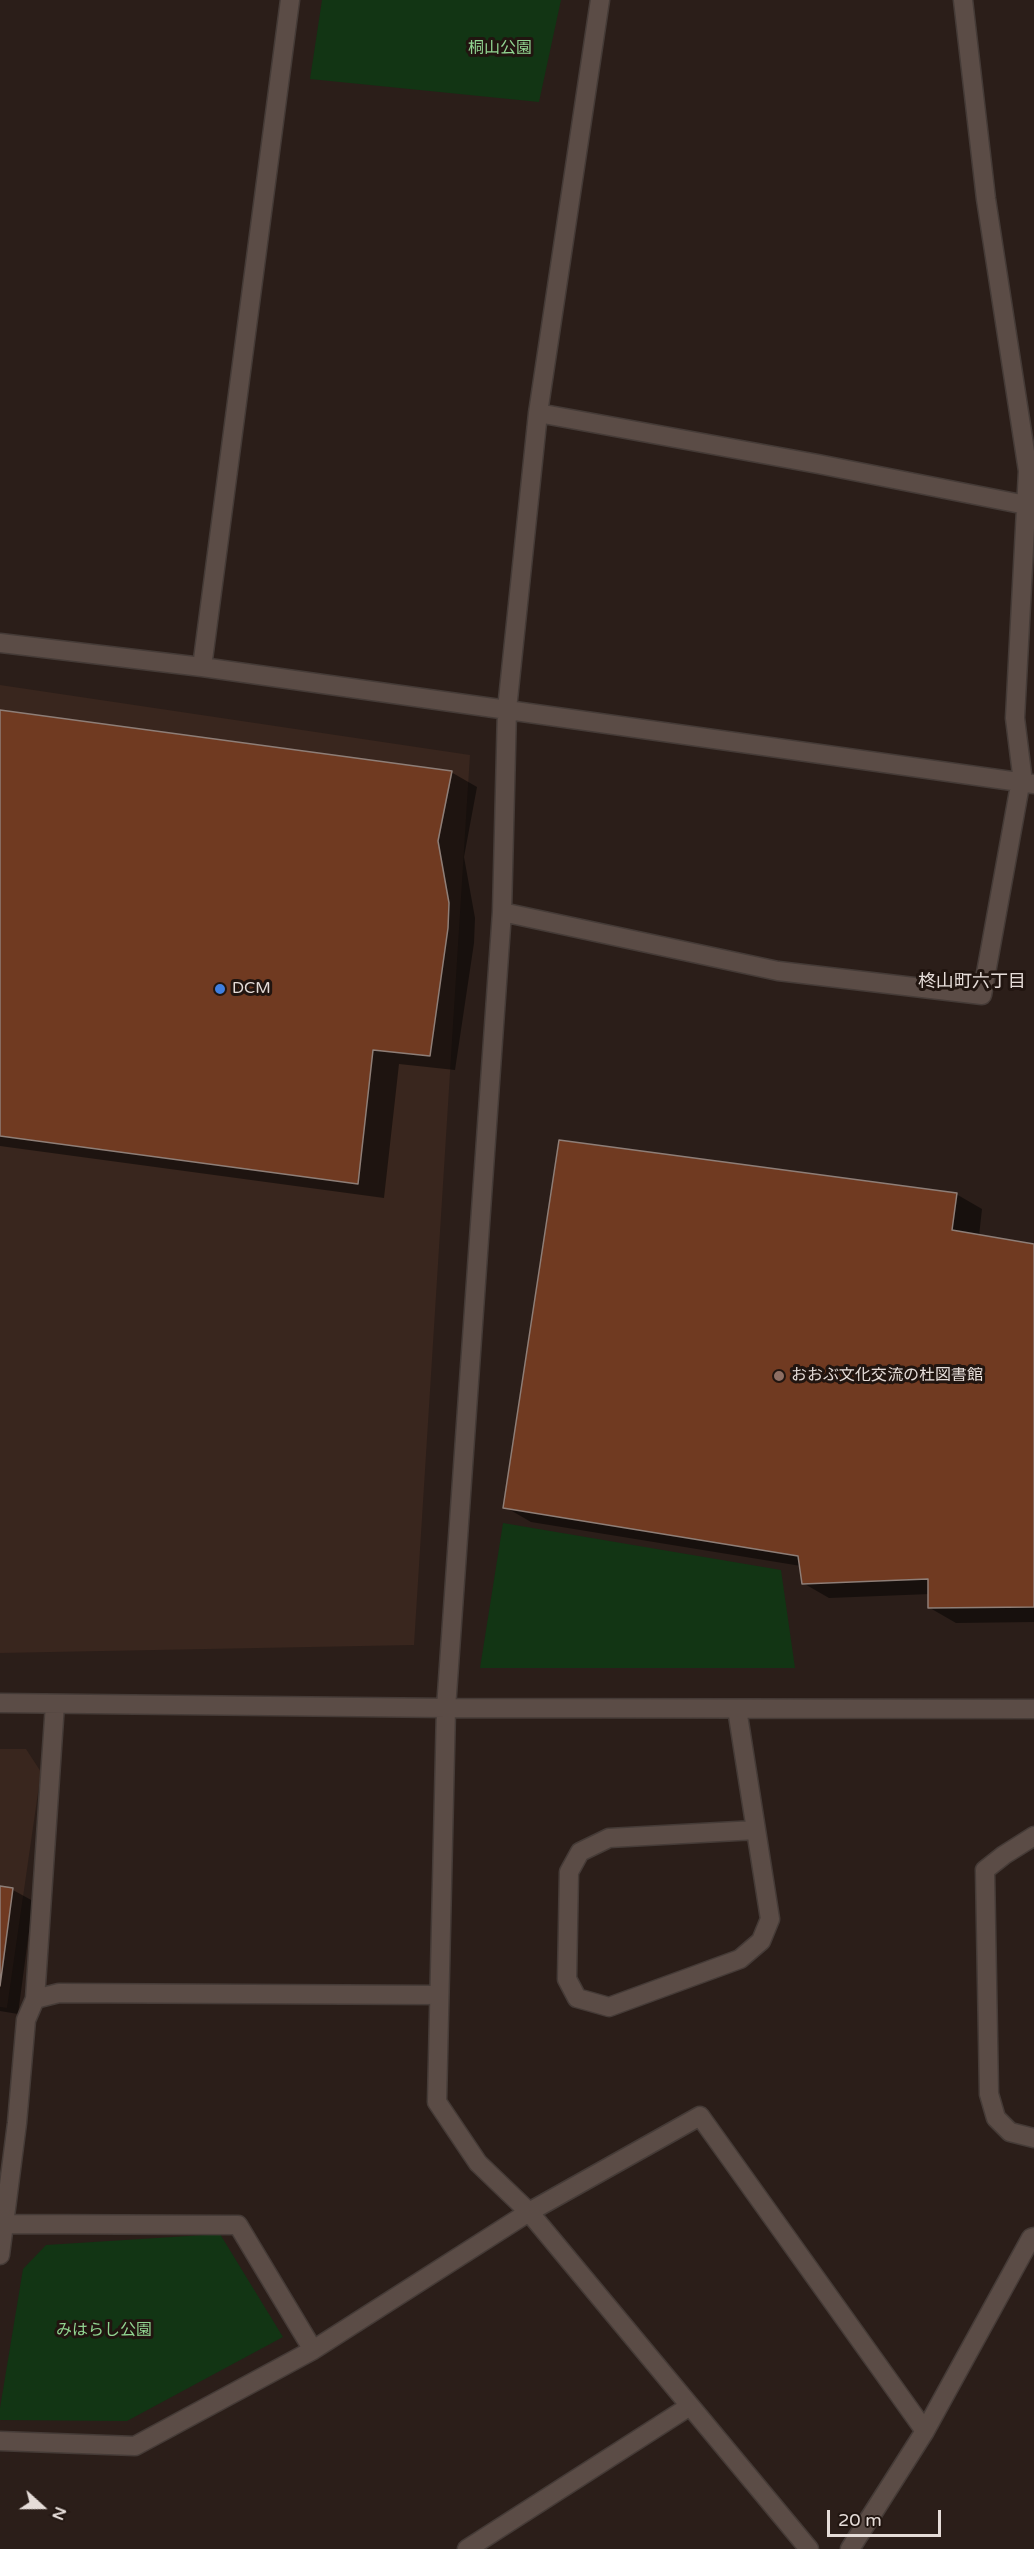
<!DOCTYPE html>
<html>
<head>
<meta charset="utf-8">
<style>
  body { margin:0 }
  #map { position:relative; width:1034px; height:2549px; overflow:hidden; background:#2b1e19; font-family:"Varela Round",sans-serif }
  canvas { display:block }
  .north { position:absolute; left:12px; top:2477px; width:60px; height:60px; -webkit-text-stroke:4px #211510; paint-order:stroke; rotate:111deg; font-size:16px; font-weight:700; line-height:24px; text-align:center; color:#e5dcd8 }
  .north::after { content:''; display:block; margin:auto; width:21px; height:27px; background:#e5dcd8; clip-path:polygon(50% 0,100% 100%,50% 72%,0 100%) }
  .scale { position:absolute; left:827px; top:2510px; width:114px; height:27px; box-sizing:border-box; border:3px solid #e5dcd8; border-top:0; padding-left:8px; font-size:18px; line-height:21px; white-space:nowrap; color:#e5dcd8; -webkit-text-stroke:4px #211510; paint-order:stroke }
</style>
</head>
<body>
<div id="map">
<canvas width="1034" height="2549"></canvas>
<div class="north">N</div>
<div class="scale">20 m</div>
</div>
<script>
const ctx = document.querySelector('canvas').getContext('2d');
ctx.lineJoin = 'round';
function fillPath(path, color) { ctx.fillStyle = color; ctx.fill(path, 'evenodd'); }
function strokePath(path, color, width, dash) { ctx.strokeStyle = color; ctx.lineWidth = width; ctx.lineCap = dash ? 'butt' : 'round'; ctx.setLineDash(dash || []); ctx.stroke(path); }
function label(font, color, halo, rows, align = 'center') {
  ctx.font = font + ' "Varela Round","Noto Sans JP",sans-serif'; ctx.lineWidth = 6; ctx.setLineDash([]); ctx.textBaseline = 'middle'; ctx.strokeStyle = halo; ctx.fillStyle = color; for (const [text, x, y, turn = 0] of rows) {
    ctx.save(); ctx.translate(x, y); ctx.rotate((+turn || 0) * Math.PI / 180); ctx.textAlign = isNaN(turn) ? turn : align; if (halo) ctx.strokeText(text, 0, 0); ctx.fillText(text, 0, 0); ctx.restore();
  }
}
const built = new Path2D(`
  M0,685L470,755L414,1645L0,1653Z
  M0,1749H26L41,1772L7,2008L0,2007Z`);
const green = new Path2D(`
  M322,0H561L539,102L310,79Z
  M503,1523L781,1570L795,1668H480Z
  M220,2234L283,2337L127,2421L0,2420V2408L23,2269L46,2245Z`);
const shadow = new Path2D(`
  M0,712L451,772L477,787L464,857L475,918L474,943L455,1070L399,1064L384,1198L0,1146Z
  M956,1194L982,1209L979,1236L1034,1245V1622L956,1623L930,1608V1594L829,1598L803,1583L801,1566L531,1522L505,1507Z
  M0,1888L13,1890L33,1901L18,2014L0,2011Z`);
const building = new Path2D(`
  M0,710L452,771L438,841L449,903L448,928L430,1056L373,1050L358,1184L0,1136Z
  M559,1140L957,1193L952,1230L1034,1244V1607L928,1608V1579L802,1584L798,1556L503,1508Z
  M0,1886L13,1888L0,1986Z`);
const minor = new Path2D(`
  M600,0L538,413L507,709L502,912L446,1708L437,2102L478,2163L529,2212L809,2549
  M538,413L818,464L1026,505
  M0,643L202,667L1034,784
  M202,667L290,0
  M502,912L778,971L982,995L1022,774L1015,718L1028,471L986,199L963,0
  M0,1703L446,1708L1034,1709
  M737,1709L770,1919L761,1941L740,1959L609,2007L577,1998L567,1979L569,1872L580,1852L609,1838L756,1830
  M1034,1836L1004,1855L985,1870L989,2094L996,2118L1010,2132L1034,2138
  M35,1999L55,1704
  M5,2224L238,2225L313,2350
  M0,2255L17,2123L26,2020L35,1999L59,1993L439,1995
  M0,2441L135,2446L313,2350L529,2212L700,2116L925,2431
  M467,2549L690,2406
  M850,2549L925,2431L1031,2238L1034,2237`);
const markers = [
  [220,989,6,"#3f7fe0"],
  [779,1376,6,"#8d6e63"]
];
const parkNames = [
  ["桐山公園",500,49],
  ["みはらし公園",104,2331]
];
const poiNames = [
  ["DCM",232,989],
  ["おおぶ文化交流の杜図書館",791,1376]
];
const neighbourhoodNames = [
  ["柊山町六丁目",972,982]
];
fillPath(built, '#39261e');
fillPath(green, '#123514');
fillPath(shadow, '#0007');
fillPath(building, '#703a21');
strokePath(building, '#8e7e77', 1.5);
strokePath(minor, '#453b37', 21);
strokePath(minor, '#5b4c46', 18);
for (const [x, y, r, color] of markers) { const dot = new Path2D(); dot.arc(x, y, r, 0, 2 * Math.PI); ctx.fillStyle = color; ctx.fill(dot); strokePath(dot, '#211510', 2); }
label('16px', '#91d491', '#211510', parkNames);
label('16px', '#e5dcd8', '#211510', poiNames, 'left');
label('18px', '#e5dcd8', '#211510', neighbourhoodNames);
</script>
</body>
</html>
